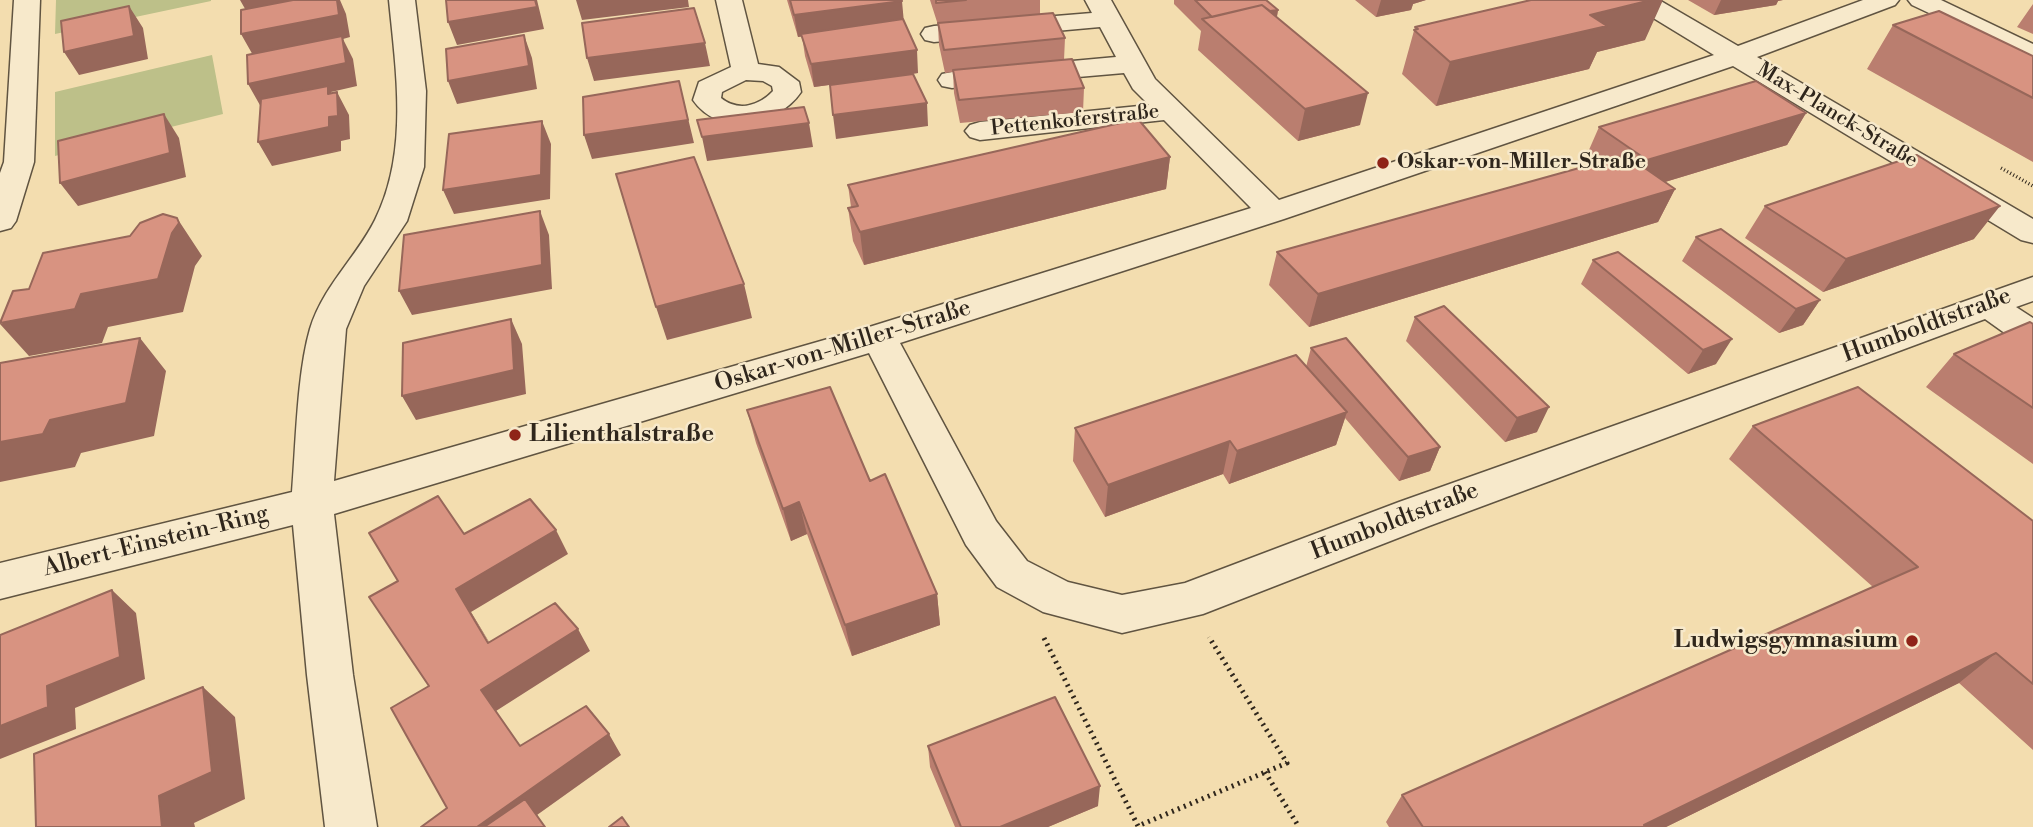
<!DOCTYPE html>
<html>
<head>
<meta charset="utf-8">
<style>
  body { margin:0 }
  canvas { display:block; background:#f3ddaf }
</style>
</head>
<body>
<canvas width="2033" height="827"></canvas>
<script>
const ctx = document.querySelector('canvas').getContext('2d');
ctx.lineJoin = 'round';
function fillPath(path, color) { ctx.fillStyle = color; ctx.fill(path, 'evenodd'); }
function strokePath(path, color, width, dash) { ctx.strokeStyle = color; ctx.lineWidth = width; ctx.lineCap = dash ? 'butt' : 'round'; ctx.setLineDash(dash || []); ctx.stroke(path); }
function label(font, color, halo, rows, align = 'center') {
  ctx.font = font + ' "Libre Bodoni",serif'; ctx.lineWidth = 5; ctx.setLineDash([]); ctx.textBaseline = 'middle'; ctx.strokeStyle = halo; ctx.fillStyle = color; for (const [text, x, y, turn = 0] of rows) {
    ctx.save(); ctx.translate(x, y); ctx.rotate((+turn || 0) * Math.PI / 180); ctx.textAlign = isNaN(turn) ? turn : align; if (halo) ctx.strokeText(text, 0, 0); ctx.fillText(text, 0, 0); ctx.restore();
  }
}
const green = new Path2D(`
  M56,0H211V1L55,34Z
  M212,55L223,114L55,156V92Z`);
const pathFar1 = new Path2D(`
  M2001,168L2033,186`);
const path = new Path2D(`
  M1044,638L1138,826L1287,763L1209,637
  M1265,772L1299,827`);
const minor = new Path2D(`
  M14,0H40L34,162L16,221L11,228L0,231V173L4,162Z
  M389,0H415L426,91L424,167L407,221L364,286L346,329L334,481L866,328L1251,208L1164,120L980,140L970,137L965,131L970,125L980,122L1149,105L1133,89L1124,73L952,88L942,86L938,80L942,74L952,72L1116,57L1100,27L934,42L925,40L921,34L925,28L934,26L1092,13L1085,0H1111L1155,79L1279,200L1714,55L1632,5L1628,0H1659L1738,46L1863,0H1899L1895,5L1757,57L2033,219V243L2021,240L1733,66L1284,219L900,343L996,521L1027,561L1068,582L1122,595L1185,583L1399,502L2033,277V301L2016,307L2033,318V347L2020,344L1985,319L1429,526L1203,614L1122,633L1043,612L997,587L966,545L869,353L334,514L353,675L377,827H325L307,675L293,525L0,599V563L292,492C296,444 297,374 310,329C323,286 356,258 375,220C409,152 396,72 389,0Z
  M716,0H742L758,64L779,67L799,82L801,92C778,126 719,138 693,100L699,82L731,67ZM746,80L763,81L772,86L773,91C759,106 738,112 721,98L722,92Z
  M1908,0H1941L2033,44V62L1912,5Z`);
const wall = new Path2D(`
  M787,0H901L903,21L918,73L814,87L805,56L802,36L798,37Z
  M930,0H1040V14L1065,38L1064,60L1084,88L1083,112L960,123L954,93L953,72L945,73L939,45L938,25Z
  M1174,0H1266L1278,10L1277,17L1360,125L1298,141L1198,50L1201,31L1174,4Z
  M1355,0H1426L1413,4L1411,10L1376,17Z
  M1688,0H1783L1778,1L1776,5L1714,15Z
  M2033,4V34L2017,27Z
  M1893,25L2033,56V162L1867,69Z
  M1415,27L1645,40L1597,52L1589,69L1436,106L1402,74Z
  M1806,113L1787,145L1665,182L1675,189L1658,222L1309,327L1269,285L1277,252L1592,165L1585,159L1599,127Z
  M1170,157L1166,189L864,265L853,241L848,208L851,207L848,185Z
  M1765,206L1974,239L1823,292L1745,238Z
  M1696,237L1820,300L1803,325L1779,333L1682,261Z
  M1618,252L1716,364L1688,374L1581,284L1593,260Z
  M1415,317L1537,432L1505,442L1406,341Z
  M2033,324V464L1926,387L1954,354Z
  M1311,348L1440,447L1430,471L1399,481L1345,418L1336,445L1229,484L1223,474L1105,517L1073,461L1075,428L1306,367Z
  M747,410L870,481L937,594L940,625L852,656L807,534L791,541L756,443Z
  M1753,426L2033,521V750L1959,683L1666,827H1389L1386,822L1402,795L1873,587L1729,459Z
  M928,746L1098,806L1048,827H955L930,767Z`);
const shadedWall = new Path2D(`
  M240,0H322L248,14Z
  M337,0H340L346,14L350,37L343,39L353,59L357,86L331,92L338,104L337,92L349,115L350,139L341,141V151L272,166L258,142L261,107L248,84L254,57L241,34Z
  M535,0H537L544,29L457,45L448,22Z
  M576,0H688L689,7L582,20Z
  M1381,0H1426L1413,4L1411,10L1376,17Z
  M1651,0H1663L1645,40L1597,52L1589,69L1436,106L1450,62L1590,15Z
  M1721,0H1783L1778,1L1776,5L1714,15Z
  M902,1L904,23L798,37L794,15Z
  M129,6L143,28L148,59L79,75L64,52Z
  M1278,10L1274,32L1218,22Z
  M524,35L532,58L537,89L457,104L448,81Z
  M705,43L710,66L594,81L587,58Z
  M917,50L918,73L814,87L811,64Z
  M679,81L694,143L592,159L584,135Z
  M1368,93L1360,125L1298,141L1305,109Z
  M927,103L928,126L836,139L833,115Z
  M1806,113L1787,145L1632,192L1647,160Z
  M164,114L179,138L186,177L78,206L60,183Z
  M542,121L551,144L550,199L454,214L443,190Z
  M809,123L813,147L707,161L702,137Z
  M1170,157L1166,189L864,265L860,232Z
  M1675,189L1658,222L1309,327L1318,294Z
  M2000,206L1974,239L1823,292L1846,259Z
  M540,211L549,235L552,289L412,315L399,291Z
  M177,218L202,256L195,266L183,312L108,327L102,343L29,356L0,324L81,294Z
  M744,284L752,318L667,340L656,307Z
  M1820,300L1803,325L1779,333L1796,309Z
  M511,319L522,344L526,394L416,420L402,396Z
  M140,338L166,371L154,436L81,453L75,467L0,482V442L50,420Z
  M1732,339L1716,364L1688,374L1703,350Z
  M1549,407L1537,432L1505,442L1517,418Z
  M1347,412L1336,445L1229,484L1237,451Z
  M1230,441L1223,474L1105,517L1108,485Z
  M1440,447L1430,471L1399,481L1408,457Z
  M799,502L807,534L791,541L783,509Z
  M556,530L568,554L471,612L503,665L456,589Z
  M112,590L136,613L145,679L75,708L76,729L0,759V726L47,686Z
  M937,594L940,625L852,656L845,625Z
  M578,629L590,651L496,711L481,690Z
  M1996,653L1959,683L1666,827H1641L1644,825Z
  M203,687L235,717L245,799L194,823L195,827H162L159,796Z
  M609,734L621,755L537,815L545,827H477Z
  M1100,786L1098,806L1048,827H1000Z`);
const building = new Path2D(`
  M293,0H337L339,15L241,34V10Z
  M446,0H535L537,7L448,22Z
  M790,0H901L902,1L794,15Z
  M936,0H966L936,3Z
  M1195,0H1266L1278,10L1270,11L1262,5L1212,17Z
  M1531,0H1651L1590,15L1607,26L1450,62L1414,30L1418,29L1415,27Z
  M1262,5L1368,93L1305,109L1202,19Z
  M129,6L134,36L64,52L61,21Z
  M694,8L705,43L587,58L582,23Z
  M1939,11L2033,56V98L1893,25Z
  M1053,13L1065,38L944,50L938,23Z
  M903,19L917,50L811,64L801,34Z
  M524,35L529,66L448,81L446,49Z
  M342,36L346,63L248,84L247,55Z
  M1072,59L1084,88L959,100L953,70Z
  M913,74L927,103L833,115L830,85Z
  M679,81L688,120L584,135L583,97Z
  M1756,81L1806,113L1647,160L1599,127Z
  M328,86V94L337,92L338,116L329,117V127L258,142L261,99Z
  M804,107L809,123L702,137L697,120Z
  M164,114L170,153L60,183L58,141Z
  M1138,119L1170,157L860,232L848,208L858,206L848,185Z
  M542,121L541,175L443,190L449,134Z
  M1626,155L1675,189L1318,294L1277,252Z
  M1917,155L2000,206L1846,259L1765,206Z
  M694,157L744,284L656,307L616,174Z
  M540,211L542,265L399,291L404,235Z
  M163,214L177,218L179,223L172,233L158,279L81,294L75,309L0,323L13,291L29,289L43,253L130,236L140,223Z
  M1721,229L1820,300L1796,309L1696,237Z
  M1618,252L1732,339L1703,350L1593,260Z
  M1444,306L1549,407L1517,418L1415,317Z
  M511,319L514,370L402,396L403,343Z
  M2030,322L2033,324V408L1954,354Z
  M140,338L126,403L50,420L43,434L0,442V363Z
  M1346,338L1440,447L1408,457L1311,348Z
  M1296,355L1347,412L1237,451L1230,441L1108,485L1075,428Z
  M830,387L870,481L885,474L937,594L845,625L799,502L783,509L747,410Z
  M1858,387L2033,521V684L1996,653L1644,825L1646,827H1423L1402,795L1918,567L1753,426Z
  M438,496L464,534L530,499L556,530L456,589L488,643L555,603L578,629L481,690L520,746L586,706L609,734L477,827H421L447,808L391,708L429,686L369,597L398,581L369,533Z
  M112,590L120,657L47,686L48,707L0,726V635Z
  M203,687L212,772L159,796L162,827H36L34,754Z
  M1055,697L1100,786L1000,827H961L928,746Z
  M525,799L545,827H484Z
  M622,817L629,827H609Z`);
const markers = [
  [1383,163,7,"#8f2418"],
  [515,435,7,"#8f2418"],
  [1912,641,7,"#8f2418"]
];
const farStreetnames = [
  ["Max-Planck-Straße",1837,116,31],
  ["Pettenkoferstraße",1075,121,-6]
];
const farPoinames = [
  ["Oskar-von-Miller-Straße",1397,163]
];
const streetNames = [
  ["Humboldtstraße",1927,326,-20],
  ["Oskar-von-Miller-Straße",843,347,-17],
  ["Humboldtstraße",1395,522,-21],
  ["Albert-Einstein-Ring",156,542,-14]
];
const poiNames = [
  ["Lilienthalstraße",529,435],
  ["Ludwigsgymnasium",1898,641,"right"]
];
fillPath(green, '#bdc089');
strokePath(minor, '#605441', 3);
strokePath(pathFar1, '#2f261c', 3.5, [1, 2.5]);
strokePath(path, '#2f261c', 5, [2, 4.5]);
fillPath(minor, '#f7e9cb');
fillPath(wall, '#ba7e6f');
fillPath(shadedWall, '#97675a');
fillPath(building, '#d89381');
strokePath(building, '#97675a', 2);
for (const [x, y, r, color] of markers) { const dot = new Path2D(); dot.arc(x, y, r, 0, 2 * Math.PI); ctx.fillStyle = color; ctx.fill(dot); strokePath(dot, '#f7e9cb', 2.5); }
label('21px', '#2f261c', '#f7e9cb', farStreetnames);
label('bold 21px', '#2f261c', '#f7e9cb', farPoinames, 'left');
label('24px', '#2f261c', '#f7e9cb', streetNames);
label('bold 24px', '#2f261c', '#f7e9cb', poiNames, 'left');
</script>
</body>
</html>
